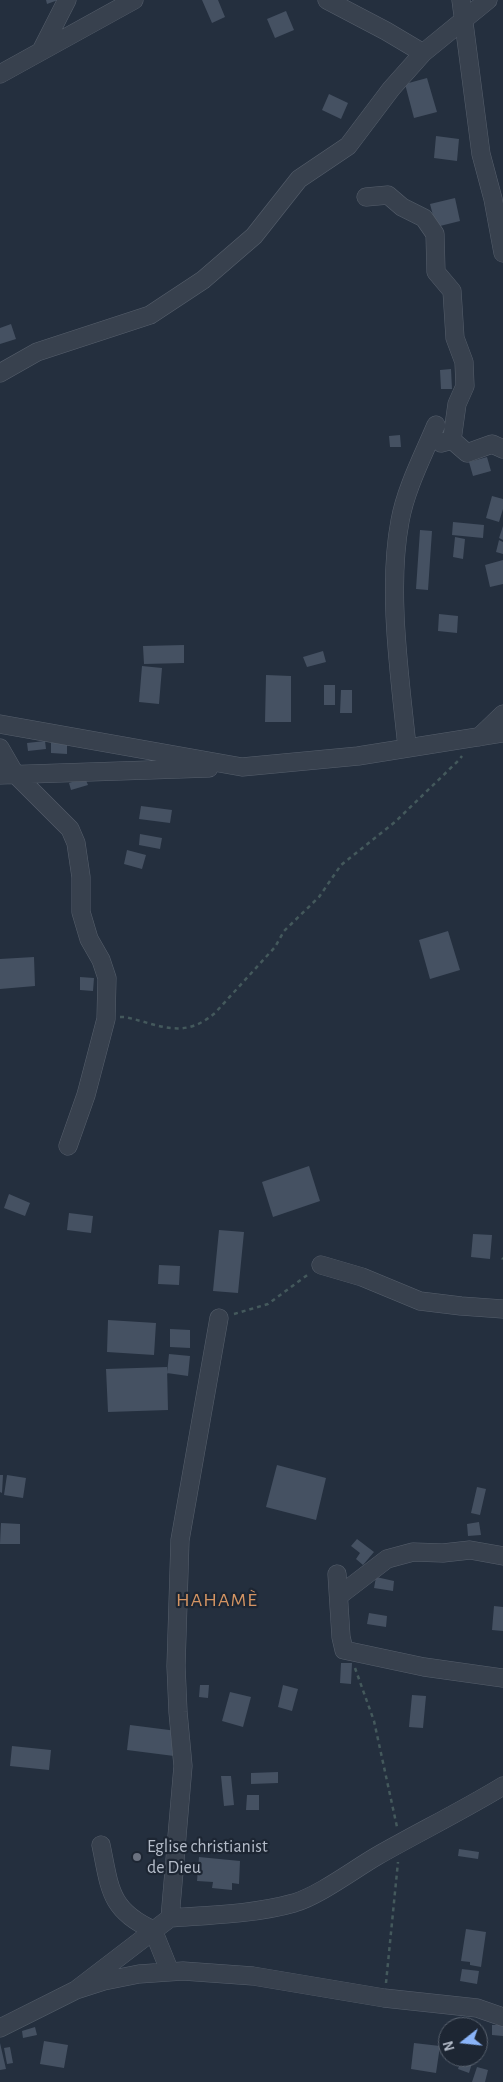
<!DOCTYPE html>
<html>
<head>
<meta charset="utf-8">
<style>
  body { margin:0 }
  #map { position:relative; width:503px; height:2082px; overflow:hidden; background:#242f3e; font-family:"Alegreya Sans",sans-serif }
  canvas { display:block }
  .north { position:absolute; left:438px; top:2017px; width:50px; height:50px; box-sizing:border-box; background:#1d2633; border:1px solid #59626f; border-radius:50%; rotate:254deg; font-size:14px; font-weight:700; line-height:20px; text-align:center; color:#b4bcc9 }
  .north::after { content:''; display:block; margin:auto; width:18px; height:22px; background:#8ab4f8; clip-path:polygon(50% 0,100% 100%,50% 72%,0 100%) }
</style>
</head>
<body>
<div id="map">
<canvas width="503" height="2082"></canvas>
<div class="north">N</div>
</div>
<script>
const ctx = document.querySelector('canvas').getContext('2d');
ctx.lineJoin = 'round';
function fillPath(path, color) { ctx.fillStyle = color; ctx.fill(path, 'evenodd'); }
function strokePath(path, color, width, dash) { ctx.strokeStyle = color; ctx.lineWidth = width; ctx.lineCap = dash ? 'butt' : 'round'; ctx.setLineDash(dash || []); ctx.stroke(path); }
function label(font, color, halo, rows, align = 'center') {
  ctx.font = font + ' "Alegreya Sans",sans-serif'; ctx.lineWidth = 4.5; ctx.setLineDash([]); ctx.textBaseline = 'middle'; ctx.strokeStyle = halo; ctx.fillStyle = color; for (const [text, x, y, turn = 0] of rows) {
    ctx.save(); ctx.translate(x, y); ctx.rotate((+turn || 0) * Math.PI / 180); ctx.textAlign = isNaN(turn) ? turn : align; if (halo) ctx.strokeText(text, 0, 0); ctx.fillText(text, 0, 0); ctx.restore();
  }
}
const building = new Path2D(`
  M46,0H58L47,4Z
  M202,0H218L225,17L212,23Z
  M286,11L294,30L275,38L267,19Z
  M427,78L437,112L414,118L405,84Z
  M329,94L348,103L341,119L322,110Z
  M436,136L459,139L457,161L434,158Z
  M455,198L460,221L436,227L430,204Z
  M11,324L16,339L0,344V328Z
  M451,369L452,389H441L440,370Z
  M400,435L401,447H390L389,436Z
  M487,457L491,471L473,476L469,462Z
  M492,496L503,499V509L499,522L486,518Z
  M453,522L484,525L483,538L452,535Z
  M503,526V540L499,538Z
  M420,530L432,531L428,590L416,589Z
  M455,537L465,539L463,559L453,557Z
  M499,540L503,542V554L496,552Z
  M503,560V584L490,587L485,565Z
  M439,614L458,616L457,633L438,631Z
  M184,645V663L144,664L143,646Z
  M323,651L326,662L307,667L303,657Z
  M142,666L162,668L159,704L139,702Z
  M266,675L291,676V722H265Z
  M324,685H335V705H324Z
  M341,690H352V713H340Z
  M45,741L46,749L28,751L27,743Z
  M51,743H67V754L51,753Z
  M85,778L88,785L71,790L69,783Z
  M141,806L172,810L170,823L139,819Z
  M140,834L162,838L160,849L139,845Z
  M127,850L146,855L142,869L124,864Z
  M448,931L460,970L430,979L419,940Z
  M34,957L35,986L0,989V959Z
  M80,977L94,978L93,991L80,990Z
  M309,1166L320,1201L273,1217L262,1182Z
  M9,1194L30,1203L25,1216L4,1208Z
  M69,1213L93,1216L91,1233L67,1230Z
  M219,1230L244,1232L238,1293L213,1291Z
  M473,1234L492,1235L490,1259L471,1257Z
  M159,1265L180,1266L179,1285L158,1284Z
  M108,1320L156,1323L154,1355L107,1352Z
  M170,1329L190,1330V1348L170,1347Z
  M169,1354L190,1356L188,1376L167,1373Z
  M167,1367L168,1410L108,1412L106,1369Z
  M277,1465L326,1478L316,1520L266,1507Z
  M0,1475H3L2,1493L0,1492Z
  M7,1475L26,1478L23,1498L4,1495Z
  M477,1487L486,1489L480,1515L471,1513Z
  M479,1522L481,1535L468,1536L467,1524Z
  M1,1523L20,1524V1544H0Z
  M357,1539L374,1552L363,1565L356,1559L360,1553L351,1546Z
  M376,1577L394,1581L393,1591L374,1588Z
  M494,1606L503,1607V1631L492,1630Z
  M369,1613L387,1616L386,1627L367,1624Z
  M341,1663H352L351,1684L340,1683Z
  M200,1685H209L208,1698L199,1697Z
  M283,1685L298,1689L292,1711L278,1707Z
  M230,1692L251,1697L243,1727L222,1721Z
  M412,1695L426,1696L423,1728L409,1727Z
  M130,1725L177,1731L174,1756L127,1750Z
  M12,1746L51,1750L49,1770L10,1766Z
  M278,1772V1783L251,1784V1773Z
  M221,1776H231L234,1805L224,1806Z
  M247,1795H259V1810H246Z
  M459,1849L479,1852L478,1859L458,1856Z
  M199,1857L240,1861L239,1884L232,1883V1890L212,1888L213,1882L197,1881Z
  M466,1929L486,1932L481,1967L470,1965V1962L461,1961Z
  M462,1969L479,1971L477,1984L460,1981Z
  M492,2025H503V2036L492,2035Z
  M35,2027L37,2035L23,2038L22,2031Z
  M44,2041L68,2045L64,2068L40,2064Z
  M0,2043L6,2069L0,2070Z
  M414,2043L440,2046L436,2073L411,2069Z
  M10,2047L13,2063L7,2064L4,2048Z
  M462,2057H474L469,2073L458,2069Z
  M477,2067L488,2070L485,2082H472Z`);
const path = new Path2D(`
  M120,1017H125C161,1025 183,1040 215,1013L275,947L284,931L319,897L341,865L395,822L459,760L462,756
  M502,1258L503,1259
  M234,1314L268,1304L310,1273
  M355,1668L374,1721L397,1827
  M386,1983L398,1862`);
const minor = new Path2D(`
  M327,0L386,31L423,53
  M461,0L481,154L493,199L503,253
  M41,51L67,0
  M0,74L134,0
  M366,197L388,195L402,207L424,218L435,234L436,272L452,291L455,338L464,362L465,386L457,404L452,440
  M0,373L37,352L150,315L203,280L254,236L299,179L348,146L391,89L423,53L488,0
  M441,443L452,440L467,453L492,444L503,449
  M0,724L242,767L358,756L503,733
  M479,737L503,714
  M407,747C400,677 387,590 400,521C406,488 423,456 436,425
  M0,748L15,774L70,829L76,843L81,877V912L89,939L101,960L107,978L106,1019L86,1095L68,1146
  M0,775L209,768
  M321,1265L362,1277L420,1301L461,1306L503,1309
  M337,1574L341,1637L344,1650L424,1667L503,1678
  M340,1595L387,1559L413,1552L443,1553L470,1550L503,1556
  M101,1845C110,1888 109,1910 153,1930L170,1972
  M170,1918C211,1915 255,1914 294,1903C320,1895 353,1870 377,1856C419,1832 462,1811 503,1786
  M76,1990L170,1918L183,1766L178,1712L176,1666L180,1540L219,1318
  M0,2028L76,1990L104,1981L139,1974L183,1971L253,1976L384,1998L477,2008L503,2017`);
const markers = [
  [137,1857,5,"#6b7280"]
];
const poiNames = [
  ["Eglise christianist",147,1847],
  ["de Dieu",147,1868]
];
const quarterNames = [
  ["HAHAMÈ",217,1600]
];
fillPath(building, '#455162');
strokePath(minor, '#565f6c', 19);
strokePath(path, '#44595c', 2.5, [4, 4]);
strokePath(minor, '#38414e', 18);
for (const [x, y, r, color] of markers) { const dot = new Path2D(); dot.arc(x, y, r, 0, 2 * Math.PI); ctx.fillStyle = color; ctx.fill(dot); strokePath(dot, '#1d2633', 2); }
label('18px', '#b4bcc9', '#1d2633', poiNames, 'left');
ctx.letterSpacing = '1px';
label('20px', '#d59563', '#1d2633', quarterNames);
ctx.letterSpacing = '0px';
</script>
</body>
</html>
